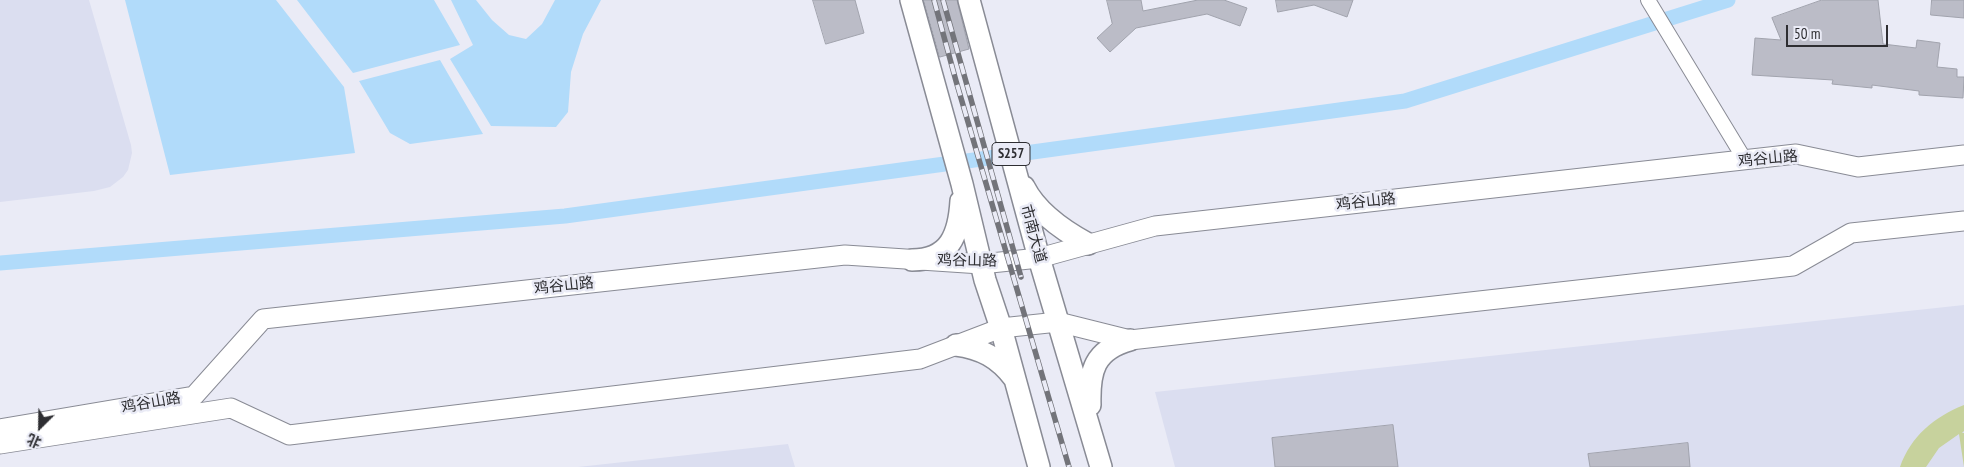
<!DOCTYPE html>
<html>
<head>
<meta charset="utf-8">
<style>
  body { margin:0 }
  #map { position:relative; width:1964px; height:467px; overflow:hidden; background:#eaebf6; font-family:"PT Sans Narrow","Noto Sans SC",sans-serif }
  canvas { display:block }
  .north { position:absolute; left:15px; top:402px; width:50px; height:50px; -webkit-text-stroke:4px #eaebf6; paint-order:stroke; rotate:203deg; font-size:14px; font-weight:700; line-height:20px; text-align:center; color:#2e2e32 }
  .north::after { content:''; display:block; margin:auto; width:18px; height:22px; background:#2e2e32; clip-path:polygon(50% 0,100% 100%,50% 72%,0 100%) }
  .scale { position:absolute; left:1786px; top:25px; width:102px; height:22px; box-sizing:border-box; border:2px solid #2e2e32; border-top:0; padding-left:6px; font-size:15px; line-height:18px; white-space:nowrap; color:#2e2e32; -webkit-text-stroke:4px #eaebf6; paint-order:stroke }
</style>
</head>
<body>
<div id="map">
<canvas width="1964" height="467"></canvas>
<div class="north">北</div>
<div class="scale">50 m</div>
</div>
<script>
const ctx = document.querySelector('canvas').getContext('2d');
ctx.lineJoin = 'round';
function fillPath(path, color) { ctx.fillStyle = color; ctx.fill(path, 'evenodd'); }
function strokePath(path, color, width, dash) { ctx.strokeStyle = color; ctx.lineWidth = width; ctx.lineCap = dash ? 'butt' : 'round'; ctx.setLineDash(dash || []); ctx.stroke(path); }
function label(font, color, halo, rows, align = 'center') {
  ctx.font = font + ' "PT Sans Narrow","Noto Sans SC",sans-serif'; ctx.lineWidth = 5; ctx.setLineDash([]); ctx.textBaseline = 'middle'; ctx.strokeStyle = halo; ctx.fillStyle = color; for (const [text, x, y, turn = 0] of rows) {
    ctx.save(); ctx.translate(x, y); ctx.rotate((+turn || 0) * Math.PI / 180); ctx.textAlign = isNaN(turn) ? turn : align; if (halo) ctx.strokeText(text, 0, 0); ctx.fillText(text, 0, 0); ctx.restore();
  }
}
const built = new Path2D(`
  M0,0H89L131,145L132,153L128,170L123,177L110,187L94,191L0,202Z
  M1964,305V467H1175L1155,392Z
  M788,444L795,467H578Z`);
const green = new Path2D(`
  M1964,405V431L1962,433H1964V467L1959,434L1939,448L1926,467H1900C1911,436 1934,417 1964,405Z`);
const water = new Path2D(`
  M125,0H276L344,87L355,153L170,175Z
  M297,0H434L460,45L353,73Z
  M451,0H476L492,20L509,35L526,39L542,24L555,0H601L583,34L571,72L568,112L556,127L491,126L450,59L473,45Z
  M440,60L483,134L410,144L390,133L359,81Z`);
const canal = new Path2D(`
  M0,263L565,216L1405,101L1728,0`);
const building = new Path2D(`
  M813,0H855L864,33L826,44Z
  M924,0H957L969,49L940,57Z
  M1107,0H1141L1143,11L1198,0H1224L1247,8L1240,26L1207,14L1136,28L1110,52L1097,38L1112,24Z
  M1276,0H1353L1347,17L1314,5L1278,12Z
  M1822,0H1878L1883,44L1916,48L1917,40L1940,43L1937,67L1957,69V77H1964L1963,98L1919,95V91L1872,85V88L1832,84L1833,80L1752,75L1755,38L1781,40L1772,18Z
  M1932,0H1964V18L1931,15Z
  M1393,425L1398,467H1275L1272,438Z
  M1688,443L1690,467H1590L1588,454Z`);
const street = new Path2D(`
  M1648,0L1745,160`);
const secondary = new Path2D(`
  M0,429L194,396L263,319L845,255L981,264L1039,258L1155,226L1796,154L1858,167L1964,155
  M0,444L231,408L289,435L920,359L1001,328L1058,322L1130,340L1793,266L1851,233L1964,221`);
const primary = new Path2D(`
  M911,0L962,184L985,280L1001,328L1039,467
  M969,0L1039,258L1101,467
  M1024,187C1037,213 1064,231 1088,244
  M912,260C950,260 959,234 961,201
  M956,345C981,348 999,358 1014,378
  M1090,405C1089,371 1094,350 1130,340`);
const rail = new Path2D(`
  M934,0L956,81L1069,467
  M943,0L1021,277`);
const shields = [
  [1011,154,38]
];
const shieldNames = [
  ["S257",1011,154]
];
const streetNames = [
  ["鸡谷山路",1768,159,-5],
  ["鸡谷山路",1366,202,-6],
  ["市南大道",1033,234,75],
  ["鸡谷山路",967,261,1],
  ["鸡谷山路",564,286,-6],
  ["鸡谷山路",151,403,-10]
];
fillPath(built, '#dbdef0');
fillPath(green, '#c7d29d');
fillPath(water, '#b1dbfa');
strokePath(canal, '#b1dbfa', 15);
fillPath(building, '#bbbcc7');
strokePath(building, '#a1a3ad', 1);
strokePath(street, '#898b95', 16);
strokePath(secondary, '#898b95', 21);
strokePath(primary, '#898b95', 24);
strokePath(street, '#fff', 14);
strokePath(secondary, '#fff', 19);
strokePath(primary, '#fff', 21);
strokePath(rail, '#73747a', 5.5);
strokePath(rail, '#eaebf6', 4, [11]);
for (const [x, y, w] of shields) { const box = new Path2D(); box.roundRect(x - w / 2, y - 11.5, w, 23, 4); ctx.fillStyle = '#eaebf6'; ctx.fill(box); strokePath(box, '#2e2e32', 1); }
label('bold 14px', '#2e2e32', null, shieldNames);
label('15px', '#2e2e32', '#eaebf6', streetNames);
</script>
</body>
</html>
